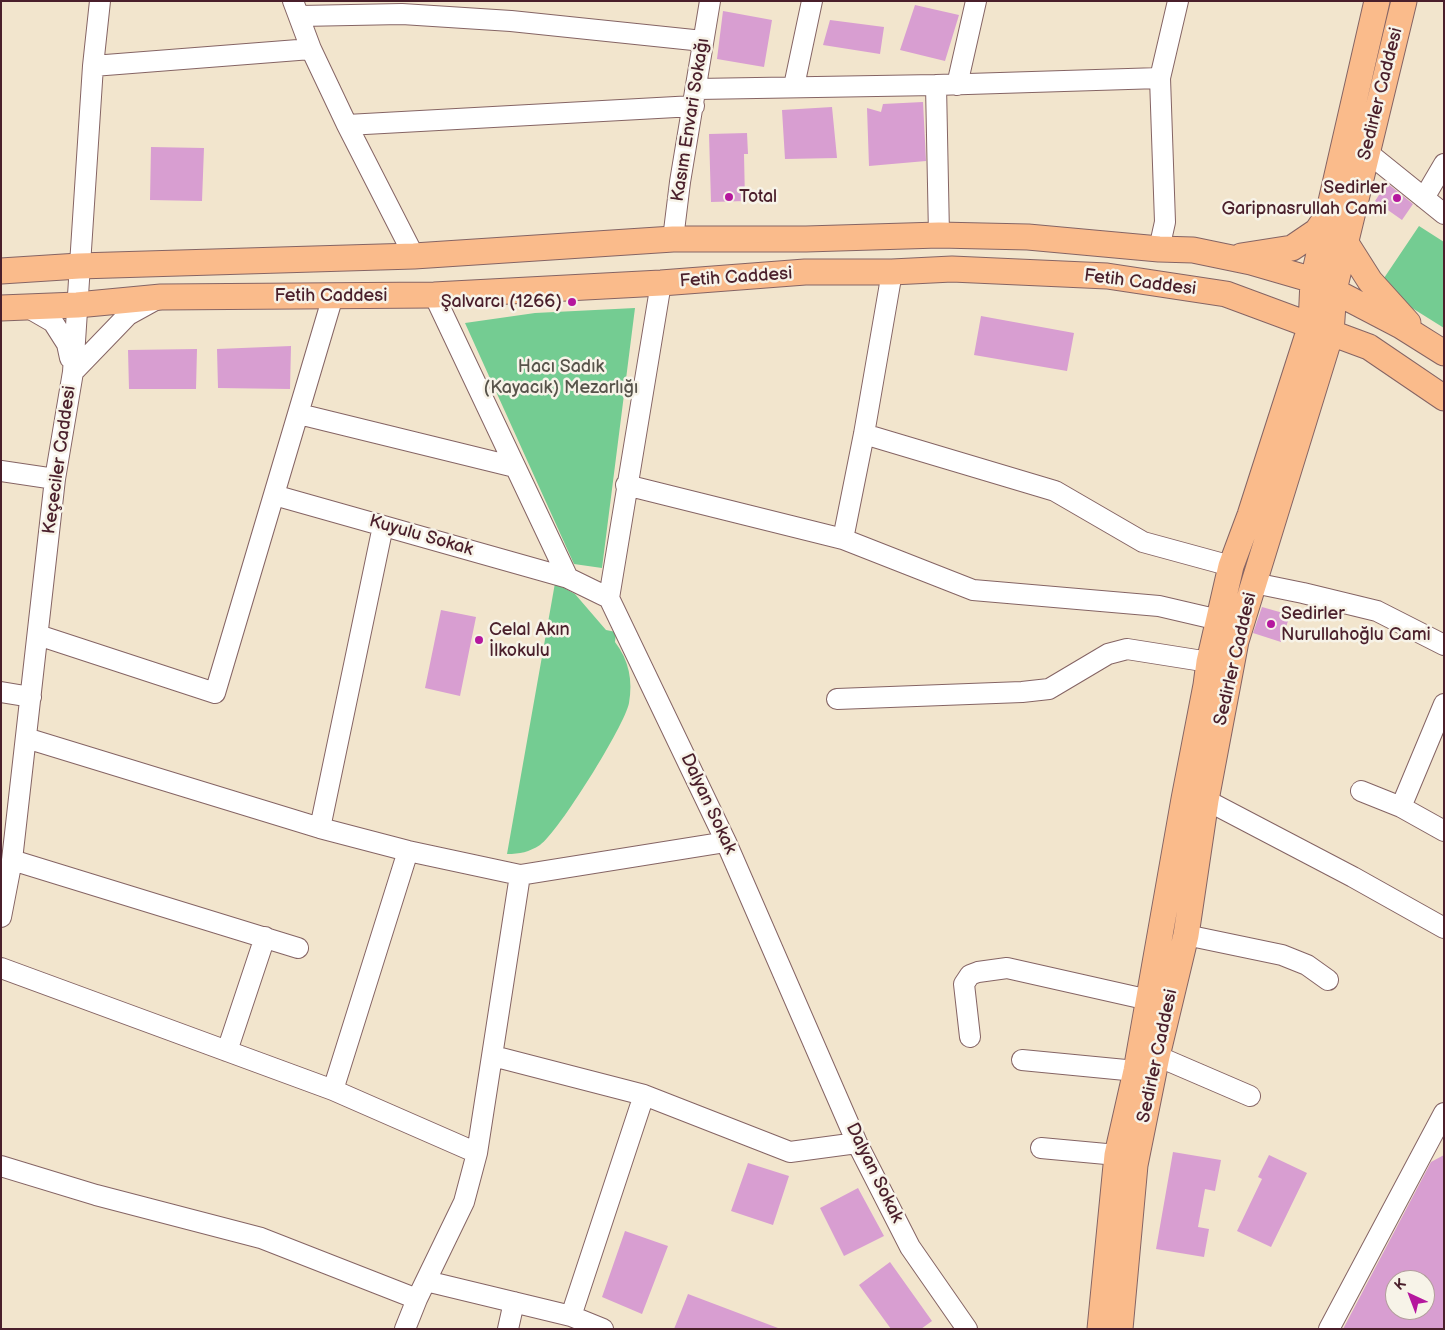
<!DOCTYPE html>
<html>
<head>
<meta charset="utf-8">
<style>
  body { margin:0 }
  #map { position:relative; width:1445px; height:1330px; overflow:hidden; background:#f2e5cd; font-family:"Balsamiq Sans",sans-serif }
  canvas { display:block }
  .frame { position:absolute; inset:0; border:2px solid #4a1f2b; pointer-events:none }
  .north { position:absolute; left:1385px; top:1270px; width:50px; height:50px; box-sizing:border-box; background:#f7f3e8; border:1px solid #b29e9c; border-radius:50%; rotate:317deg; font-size:14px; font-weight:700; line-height:20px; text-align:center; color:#4a1f2b }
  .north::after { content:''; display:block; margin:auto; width:18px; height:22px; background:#b5179e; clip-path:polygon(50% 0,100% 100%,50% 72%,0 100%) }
</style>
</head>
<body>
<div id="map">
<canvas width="1445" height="1330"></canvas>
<div class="frame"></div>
<div class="north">K</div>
</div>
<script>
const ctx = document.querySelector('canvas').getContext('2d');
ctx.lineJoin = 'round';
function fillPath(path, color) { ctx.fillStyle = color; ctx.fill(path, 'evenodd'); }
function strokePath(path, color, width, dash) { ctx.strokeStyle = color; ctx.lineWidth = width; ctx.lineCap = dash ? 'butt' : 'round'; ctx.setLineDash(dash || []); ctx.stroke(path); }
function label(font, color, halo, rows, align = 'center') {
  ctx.font = font + ' "Balsamiq Sans",sans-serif'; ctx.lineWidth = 5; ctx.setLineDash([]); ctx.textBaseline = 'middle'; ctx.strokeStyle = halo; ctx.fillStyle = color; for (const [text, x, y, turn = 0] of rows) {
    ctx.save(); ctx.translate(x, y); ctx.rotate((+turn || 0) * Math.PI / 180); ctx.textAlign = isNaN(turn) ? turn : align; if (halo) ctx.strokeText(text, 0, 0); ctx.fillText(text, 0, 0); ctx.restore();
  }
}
const green = new Path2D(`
  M1419,226L1444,242V328L1396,298L1382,281Z
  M635,308L602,568L574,564L465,323L535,313Z
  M555,583L575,594L606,630L616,632L615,642C629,660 633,681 629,703C625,725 558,833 540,845C529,852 520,854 507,854Z`);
const building = new Path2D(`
  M915,5L959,15L945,61L900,50Z
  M723,11L772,20L764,67L717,59Z
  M830,20L884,27L880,54L823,45Z
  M923,102L926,161L869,166L867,108L881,112L883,104Z
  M832,107L837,158L785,159L782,110Z
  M747,133L748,154H744L745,201L711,202L709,134Z
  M151,147L204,148L202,201L150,200Z
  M1387,183L1413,204L1402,220L1375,201Z
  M981,316L1074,333L1067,371L974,355Z
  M291,346L290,389L218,388L217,349Z
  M197,349L196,389H129L128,350Z
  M1262,607L1290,615L1281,642L1253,633Z
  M441,610L476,617L460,696L425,688Z
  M1173,1152L1221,1160L1215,1191L1205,1189L1198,1227L1209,1229L1204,1257L1156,1249Z
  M1269,1155L1307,1173L1271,1247L1237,1231L1262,1179L1258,1177Z
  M1444,1155V1329H1343L1431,1162ZM1395,1280H1425V1310H1395Z
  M748,1163L789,1176L773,1225L731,1211Z
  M858,1188L884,1236L844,1256L820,1208Z
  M625,1231L668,1246L642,1314L602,1297Z
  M890,1262L932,1321L921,1329H891L859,1285Z
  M688,1294L778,1328V1329H674Z`);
const minor = new Path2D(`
  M293,1L311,49L347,125L414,256
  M300,16L402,14L511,21L703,41
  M93,66L311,49
  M936,85L939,235
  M957,85L976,1
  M794,86L812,1
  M697,89L936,85L1160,78
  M347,125L694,106
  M1367,152L1444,214
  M1424,198L1444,164
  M673,239L680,182L710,1
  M1159,249L1165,222L1160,78L1178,1
  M434,295L568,578L609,598L726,842L857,1143L910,1247L967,1329
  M27,307L53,322L67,344L70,358
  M73,372L128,315L157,299
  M299,414L515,467
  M864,434L1055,491L1143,542L1231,566
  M1,471L55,479
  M626,485L843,539L973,590L1159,606L1219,620
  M274,495L568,578
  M843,539L864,434L892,272
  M1254,583L1303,593L1377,611L1444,645
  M609,598L661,283
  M38,635L215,693L333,296
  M1,692L31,697
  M837,699L1022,692L1049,689L1108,654L1127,649L1209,662
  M26,738L320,828L408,851L520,875L726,842
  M1361,791L1401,807L1444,831
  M1193,800H1206L1353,877L1444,928
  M1401,807L1444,704
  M320,828L383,526
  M12,860L298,948
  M1,917L12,860L55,479L73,372L93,66L100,1
  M1186,935L1282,955L1307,965L1328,980
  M1,968L333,1090L477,1153
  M970,1037L964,984L970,975L978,972L1007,968L1149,1000
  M227,1051L265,937
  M493,1056L644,1095L790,1152L857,1143
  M1157,1056L1250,1096
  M1022,1060L1136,1071
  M333,1090L408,851
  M1041,1148L1117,1155
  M1,1166L96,1195L261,1238L417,1299
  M426,1281L571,1316L603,1329
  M571,1316L644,1095
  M405,1329L417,1299L464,1202L477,1153L520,875
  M508,1329L514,1302
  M1329,1329L1444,1113`);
const major = new Path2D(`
  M1344,240L1370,281L1408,323
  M1241,256L1292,248L1317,231L1327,216
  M1,271L79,266L414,256L673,239H806L939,235L1028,237L1159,249L1193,250L1251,262L1313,280L1401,326L1444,353
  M1,308L77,305L161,297L434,295L661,283L805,272H892L952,269L1107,276L1226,294L1369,347L1444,398
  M1100,1329L1117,1155L1136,1071L1184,799L1206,685L1209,662L1231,566L1250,515L1311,325L1313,280L1377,1
  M1120,1329L1135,1165L1157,1056L1186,935L1206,800L1236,641L1331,333L1334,290L1404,1`);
const markers = [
  [729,197,5,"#b5179e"],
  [1397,198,5,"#b5179e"],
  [572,302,5,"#b5179e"],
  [1271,624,5,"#b5179e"],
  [479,640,5,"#b5179e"]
];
const streetNames = [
  ["Sedirler Caddesi",1381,94,-76],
  ["Kasım Envari Sokağı",691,120,-81],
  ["Fetih Caddesi",736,278,-4],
  ["Fetih Caddesi",1140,283,7],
  ["Fetih Caddesi",331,296],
  ["Keçeciler Caddesi",60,460,-82],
  ["Kuyulu Sokak",421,536,16],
  ["Sedirler Caddesi",1236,659,-77],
  ["Dalyan Sokak",708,804,65],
  ["Sedirler Caddesi",1158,1056,-78],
  ["Dalyan Sokak",874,1173,64]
];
const poiNames = [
  ["Sedirler",1387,188,"right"],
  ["Garipnasrullah Cami",1387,209,"right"],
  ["Total",739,197],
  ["Şalvarcı (1266)",562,302,"right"],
  ["Sedirler",1281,614],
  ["Nurullahoğlu Cami",1281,635],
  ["Celal Akın",489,630],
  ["İlkokulu",489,651]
];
const parkNames = [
  ["Hacı Sadık",561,367],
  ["(Kayacık) Mezarlığı",561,388]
];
fillPath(green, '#74cc92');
fillPath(building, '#d89ed1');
strokePath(minor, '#856464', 22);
strokePath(major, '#856464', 27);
strokePath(minor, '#fff', 20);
strokePath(major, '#fabb8b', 25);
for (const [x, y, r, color] of markers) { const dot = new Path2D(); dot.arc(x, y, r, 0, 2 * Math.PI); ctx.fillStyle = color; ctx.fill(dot); strokePath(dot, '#f7f3e8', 2); }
label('18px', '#4a1f2b', '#f7f3e8', streetNames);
label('18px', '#4a1f2b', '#f7f3e8', poiNames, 'left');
label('18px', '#57534a', '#f7f3e8', parkNames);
</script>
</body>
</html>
